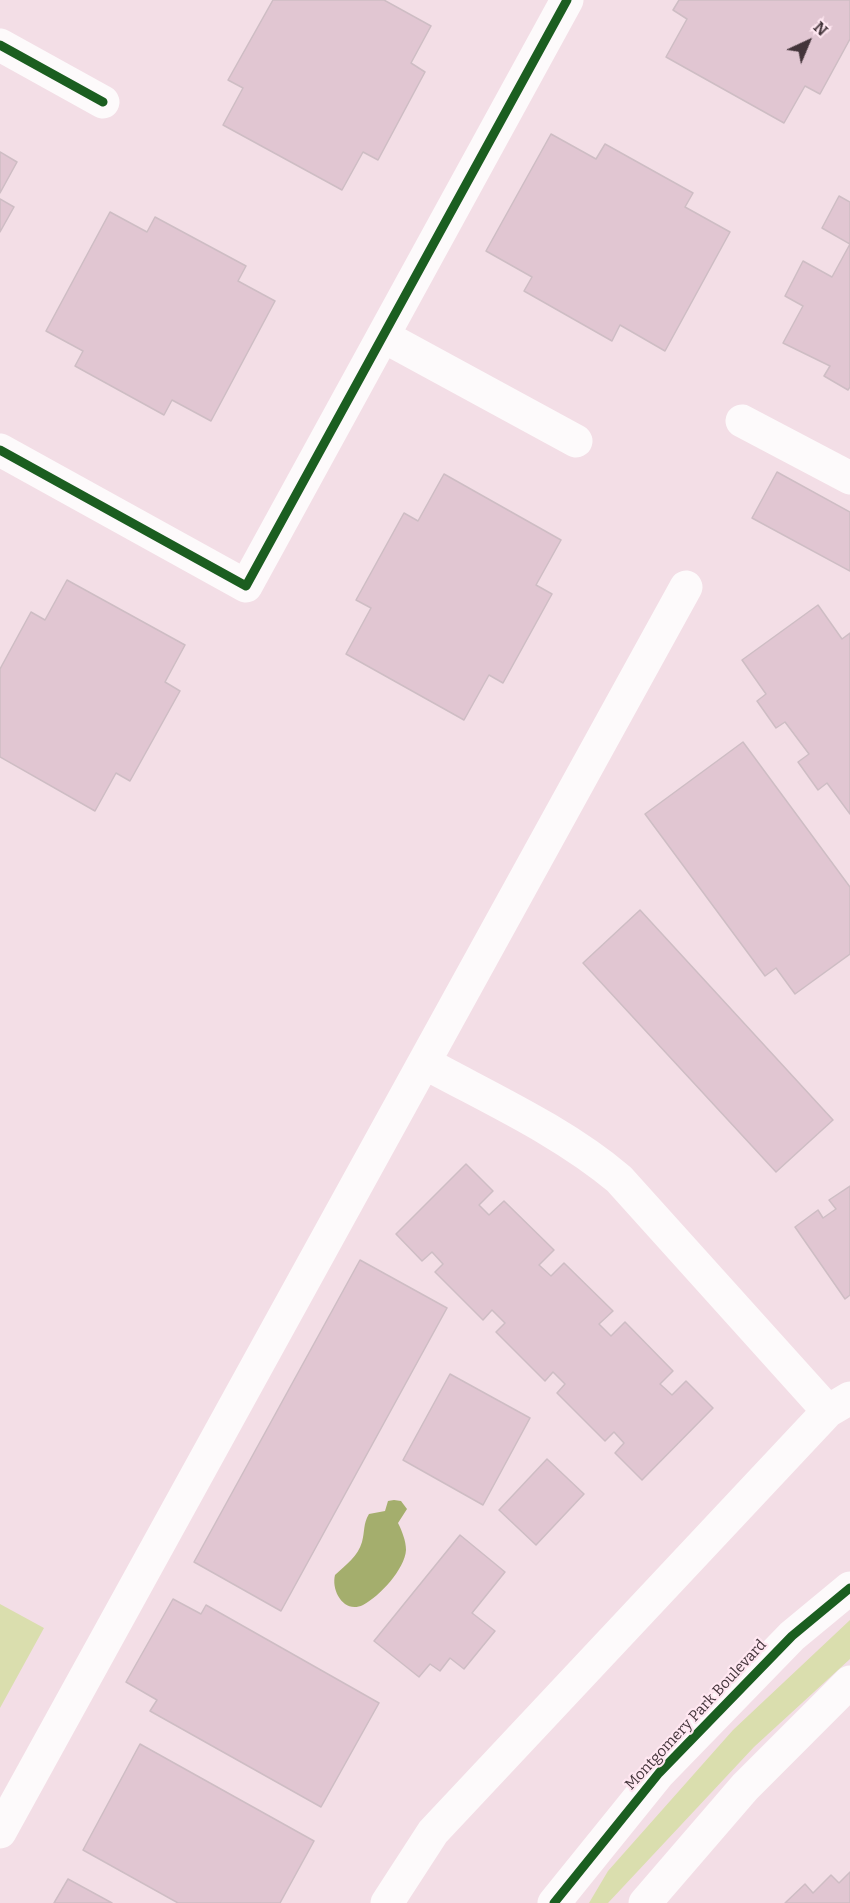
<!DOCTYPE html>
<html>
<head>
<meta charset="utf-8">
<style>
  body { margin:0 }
  #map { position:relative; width:850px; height:1903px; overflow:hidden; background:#f3dee6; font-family:Bitter,serif }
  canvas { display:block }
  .north { position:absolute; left:778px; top:12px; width:60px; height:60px; -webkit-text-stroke:4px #ffe7f1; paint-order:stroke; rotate:44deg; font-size:16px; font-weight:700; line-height:24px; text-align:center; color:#43343a }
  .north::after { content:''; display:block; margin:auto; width:21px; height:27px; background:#43343a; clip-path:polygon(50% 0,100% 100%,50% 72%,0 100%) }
</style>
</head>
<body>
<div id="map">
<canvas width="850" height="1903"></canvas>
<div class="north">N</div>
</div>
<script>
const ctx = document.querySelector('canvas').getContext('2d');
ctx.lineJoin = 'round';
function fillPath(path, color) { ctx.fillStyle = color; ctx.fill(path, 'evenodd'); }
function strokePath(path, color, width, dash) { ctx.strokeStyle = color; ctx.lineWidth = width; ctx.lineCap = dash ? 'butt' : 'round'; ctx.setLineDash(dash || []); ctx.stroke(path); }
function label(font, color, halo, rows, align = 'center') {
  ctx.font = font + ' Bitter,serif'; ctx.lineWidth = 4.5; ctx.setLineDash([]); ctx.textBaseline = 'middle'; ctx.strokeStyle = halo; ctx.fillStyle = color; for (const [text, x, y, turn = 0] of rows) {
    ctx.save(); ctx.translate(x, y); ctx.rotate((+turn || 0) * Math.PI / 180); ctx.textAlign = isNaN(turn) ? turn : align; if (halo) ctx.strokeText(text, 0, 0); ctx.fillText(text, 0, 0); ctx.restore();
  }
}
const green = new Path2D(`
  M0,1604L44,1628L0,1708Z
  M850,1620V1659L754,1747L608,1903H589L608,1871L733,1730Z`);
const water = new Path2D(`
  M394,1500L401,1501L407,1509L398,1523C402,1531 406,1541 406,1550C405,1569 379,1597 363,1605C344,1614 331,1591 335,1575C346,1565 358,1556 362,1542C365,1531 363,1524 369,1514L385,1511L388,1501Z`);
const building = new Path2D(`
  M273,0H384L431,26L411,63L425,72L378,160L363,152L342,190L223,125L243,88L228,80Z
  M679,0H850V39L820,94L805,86L784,123L666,57L687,19L673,10Z
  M551,134L596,159L605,144L693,193L685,207L730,232L665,351L620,325L612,341L524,291L532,277L486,251Z
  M0,152L17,162L0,193Z
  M839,196L850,202V244L822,228Z
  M0,199L14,207L0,232Z
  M110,212L147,232L155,217L246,266L238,281L275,301L211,421L172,400L164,415L75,366L83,351L46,331Z
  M850,244V387L848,390L824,376L830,366L783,343L803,306L785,296L803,261L832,277Z
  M777,472L850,512V571L752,518Z
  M444,474L561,540L536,585L552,594L503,683L489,675L464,720L346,654L371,608L356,600L404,513L418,521Z
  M67,580L185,645L165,682L180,691L130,781L116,773L95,811L0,757V669L31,612L45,620Z
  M818,605L842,639L850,633V814L827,783L818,790L798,762L809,754L785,722L776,728L757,701L766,694L742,660Z
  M743,742L850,887V954L795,994L776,968L765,976L645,814Z
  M640,910L833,1120L776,1172L583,963Z
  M466,1164L493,1191L479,1205L489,1215L504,1201L554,1250L539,1265L551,1276L564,1263L613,1311L599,1324L611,1336L625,1322L673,1371L660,1384L672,1395L686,1381L713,1408L642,1480L615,1453L624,1443L614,1432L605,1441L557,1393L565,1384L553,1372L545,1381L496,1332L505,1323L492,1310L483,1320L435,1272L443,1264L432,1252L422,1261L396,1234Z
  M850,1186V1295L845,1299L795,1227L818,1210L823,1218L836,1209L829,1200Z
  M360,1260L447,1308L281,1611L194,1562Z
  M450,1374L530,1418L483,1505L403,1460Z
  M547,1459L584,1494L536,1545L499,1510Z
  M460,1535L505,1572L472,1613L495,1631L464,1669L450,1658L440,1671L430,1664L419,1677L374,1641Z
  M173,1599L201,1614L206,1605L379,1703L321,1807L150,1711L157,1700L126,1682Z
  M140,1744L314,1841L280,1903H178L83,1850Z
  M850,1872V1903H785L805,1884L813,1893L831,1875L839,1883Z
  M68,1879L112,1903H54Z`);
const minor = new Path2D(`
  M0,45L103,102
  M383,336L576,441
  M742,421L850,478
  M0,450L246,586L567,0
  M425,1063C491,1099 562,1131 619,1179L828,1411
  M0,1832L686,587
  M387,1903L433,1832L828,1411L850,1398
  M554,1903L659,1773L792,1636L850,1588
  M645,1903L745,1787L850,1682`);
const cycleway = new Path2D(`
  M0,45L103,102
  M0,450L246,586L567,0
  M554,1903L659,1773L792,1636L850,1588`);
const streetNames = [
  ["Montgomery Park Boulevard",696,1715,-47]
];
fillPath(green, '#dadeae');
fillPath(water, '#a4ae6d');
fillPath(building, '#e1c6d2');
strokePath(building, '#cebdc4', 1.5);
strokePath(minor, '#fdfafb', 33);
strokePath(cycleway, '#1b5e20', 9);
label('15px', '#43343a', '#ffe7f1', streetNames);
</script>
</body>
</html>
